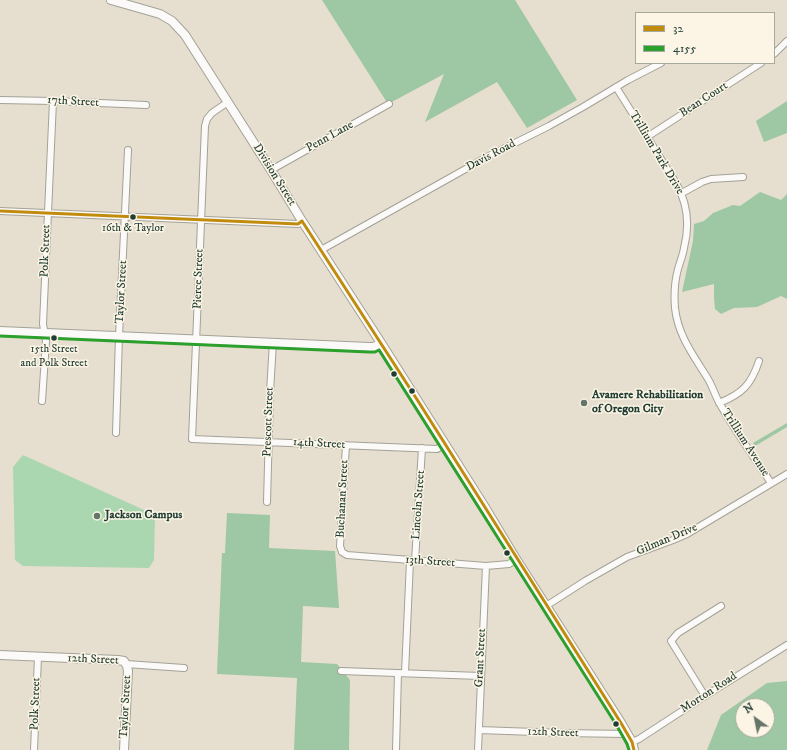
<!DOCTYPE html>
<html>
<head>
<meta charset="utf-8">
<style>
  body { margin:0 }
  #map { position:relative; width:787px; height:750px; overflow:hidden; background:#e6dece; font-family:"IM FELL DW Pica",serif }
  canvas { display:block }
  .legend { position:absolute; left:635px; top:12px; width:140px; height:52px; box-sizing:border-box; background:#fcf5e5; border:1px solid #a4ab9e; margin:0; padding:5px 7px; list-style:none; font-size:12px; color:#1f3d34 }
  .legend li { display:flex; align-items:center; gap:8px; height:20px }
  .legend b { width:20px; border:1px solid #a4ab9e }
  .north { position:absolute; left:735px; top:698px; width:40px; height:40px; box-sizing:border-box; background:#fcf5e5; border:1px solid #a4ab9e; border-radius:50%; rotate:327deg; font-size:11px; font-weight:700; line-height:16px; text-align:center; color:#1f3d34 }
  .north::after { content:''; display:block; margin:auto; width:14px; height:18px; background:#65756a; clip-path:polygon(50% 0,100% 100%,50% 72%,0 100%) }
</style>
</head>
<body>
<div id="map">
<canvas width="787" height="750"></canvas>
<ul class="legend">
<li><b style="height:5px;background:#c18c0d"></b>32</li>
<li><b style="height:5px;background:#2ca02c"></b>4155</li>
</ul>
<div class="north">N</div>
</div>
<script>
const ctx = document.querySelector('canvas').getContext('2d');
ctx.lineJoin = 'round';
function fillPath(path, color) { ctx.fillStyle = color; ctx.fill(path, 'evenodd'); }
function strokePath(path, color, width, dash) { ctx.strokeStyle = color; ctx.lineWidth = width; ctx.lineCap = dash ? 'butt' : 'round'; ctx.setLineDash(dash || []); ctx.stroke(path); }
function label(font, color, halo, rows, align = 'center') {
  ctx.font = font + ' "IM FELL DW Pica",serif'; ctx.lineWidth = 3; ctx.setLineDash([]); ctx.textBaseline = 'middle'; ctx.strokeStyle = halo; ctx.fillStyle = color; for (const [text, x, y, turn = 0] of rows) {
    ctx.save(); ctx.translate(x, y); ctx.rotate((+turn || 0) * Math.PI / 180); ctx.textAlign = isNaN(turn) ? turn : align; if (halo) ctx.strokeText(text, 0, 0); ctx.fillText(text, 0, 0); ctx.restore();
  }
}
const green = new Path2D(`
  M23,455L155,515L154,560L149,568L23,566L15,560L13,467Z`);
const forest = new Path2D(`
  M322,0H515L577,100L527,128L497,82L425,122L444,74L388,104Z
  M787,101V133L764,142L756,121Z
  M760,192L781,200L787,194V299L781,296L757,307L734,308L721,314L715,309L714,298V284L682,292L693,241L694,224L704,221L713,213L733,205L740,206Z
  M787,423V427L755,446L753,443Z
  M227,513L270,515L269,548L335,551L339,608L303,606L301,662L337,664L350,680L349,750H294L297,678L217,674L222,553H225Z
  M787,681V750H707L721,715L767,683ZM743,706H767V730H743Z`);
const minor = new Path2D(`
  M774,54L787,41
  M616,87L676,183C688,204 690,225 684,248C683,255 680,262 678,269C675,280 674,296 675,308C678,336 694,356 708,379C713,387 715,396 720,404C735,431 754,457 771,483
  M0,100L53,101L146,105
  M228,102L212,113L207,119L205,126L192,439L437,449L445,444
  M647,137L761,63
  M271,170L389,104
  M682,193L702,182L711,179L743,177
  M0,211L298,224L302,221
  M321,250L487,157L549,126L583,107L628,80L661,63
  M42,401L46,341L43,324L53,101
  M719,403C742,394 751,385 759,361
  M116,433L119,336L128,150
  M346,445L340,546L342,552L347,555L486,566L509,564L516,559
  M267,502L270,392L273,342
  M415,561L422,448
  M546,606L585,581L627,557L673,540L687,534L787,474
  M126,664L184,668
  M341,671L480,676
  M405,673L410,561
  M705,696L671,641L678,633L721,606
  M479,730L563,733L627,734
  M632,742L639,739L705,696L787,645
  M34,750L38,657
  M396,750L398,673
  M478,750L486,566`);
const tertiary = new Path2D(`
  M111,0L160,14L172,21L185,35L271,170L302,221L381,343L486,509L516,559L621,723L632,742L634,750
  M0,331L369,347H374L381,343
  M0,655L118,660L124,661L127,666L128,671L124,750`);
const bus1 = new Path2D(`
  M0,211L298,224L302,221
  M302,221L418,401L621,723L632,742L634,750`);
const bus2 = new Path2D(`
  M0,336L369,352H375L379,350L617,726L627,744L629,750`);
const markers = [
  [133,217,3.5,"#1f3d34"],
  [54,338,3.5,"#1f3d34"],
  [394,374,3.5,"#1f3d34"],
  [412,391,3.5,"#1f3d34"],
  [584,403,4,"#65756a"],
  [97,516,4,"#65756a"],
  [507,553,3.5,"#1f3d34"],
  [616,724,3.5,"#1f3d34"]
];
const busNames = [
  ["16th & Taylor",133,229],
  ["15th Street",54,350],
  ["and Polk Street",54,364]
];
const streetNames = [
  ["Bean Court",704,100,-33],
  ["17th Street",73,102,3],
  ["Penn Lane",330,137,-29],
  ["Trillium Park Drive",656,153,59],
  ["Davis Road",491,156,-28],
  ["Division Street",274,175,58],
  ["Polk Street",46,251,-88],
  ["Pierce Street",199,279,-88],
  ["Taylor Street",122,292,-87],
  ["Prescott Street",269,422,-88],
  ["Trillium Avenue",745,443,57],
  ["14th Street",319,444,3],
  ["Buchanan Street",343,499,-87],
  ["Lincoln Street",419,505,-86],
  ["Gilman Drive",667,540,-23],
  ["13th Street",430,562,4],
  ["Grant Street",481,658,-87],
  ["12th Street",93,660,3],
  ["Morton Road",709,693,-33],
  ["Polk Street",36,704,-88],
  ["Taylor Street",126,707,-87],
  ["12th Street",553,733,2]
];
const poiNames = [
  ["Avamere Rehabilitation",592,396],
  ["of Oregon City",592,410],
  ["Jackson Campus",105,516]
];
fillPath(green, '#abd7b0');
fillPath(forest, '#9ec7a3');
strokePath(minor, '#a3a298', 8);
strokePath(tertiary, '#a3a298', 10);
strokePath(minor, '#fbfaf8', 6);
strokePath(tertiary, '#fbfaf8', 8);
strokePath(bus1, '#c18c0d', 3);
strokePath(bus2, '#2ca02c', 3);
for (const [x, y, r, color] of markers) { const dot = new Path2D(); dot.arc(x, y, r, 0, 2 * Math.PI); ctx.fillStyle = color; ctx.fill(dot); strokePath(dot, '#fcf5e5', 1.5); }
label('11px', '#1f3d34', '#fcf5e5', busNames);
label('12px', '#1f3d34', '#fcf5e5', streetNames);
label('bold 12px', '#1f3d34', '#fcf5e5', poiNames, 'left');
</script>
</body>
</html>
